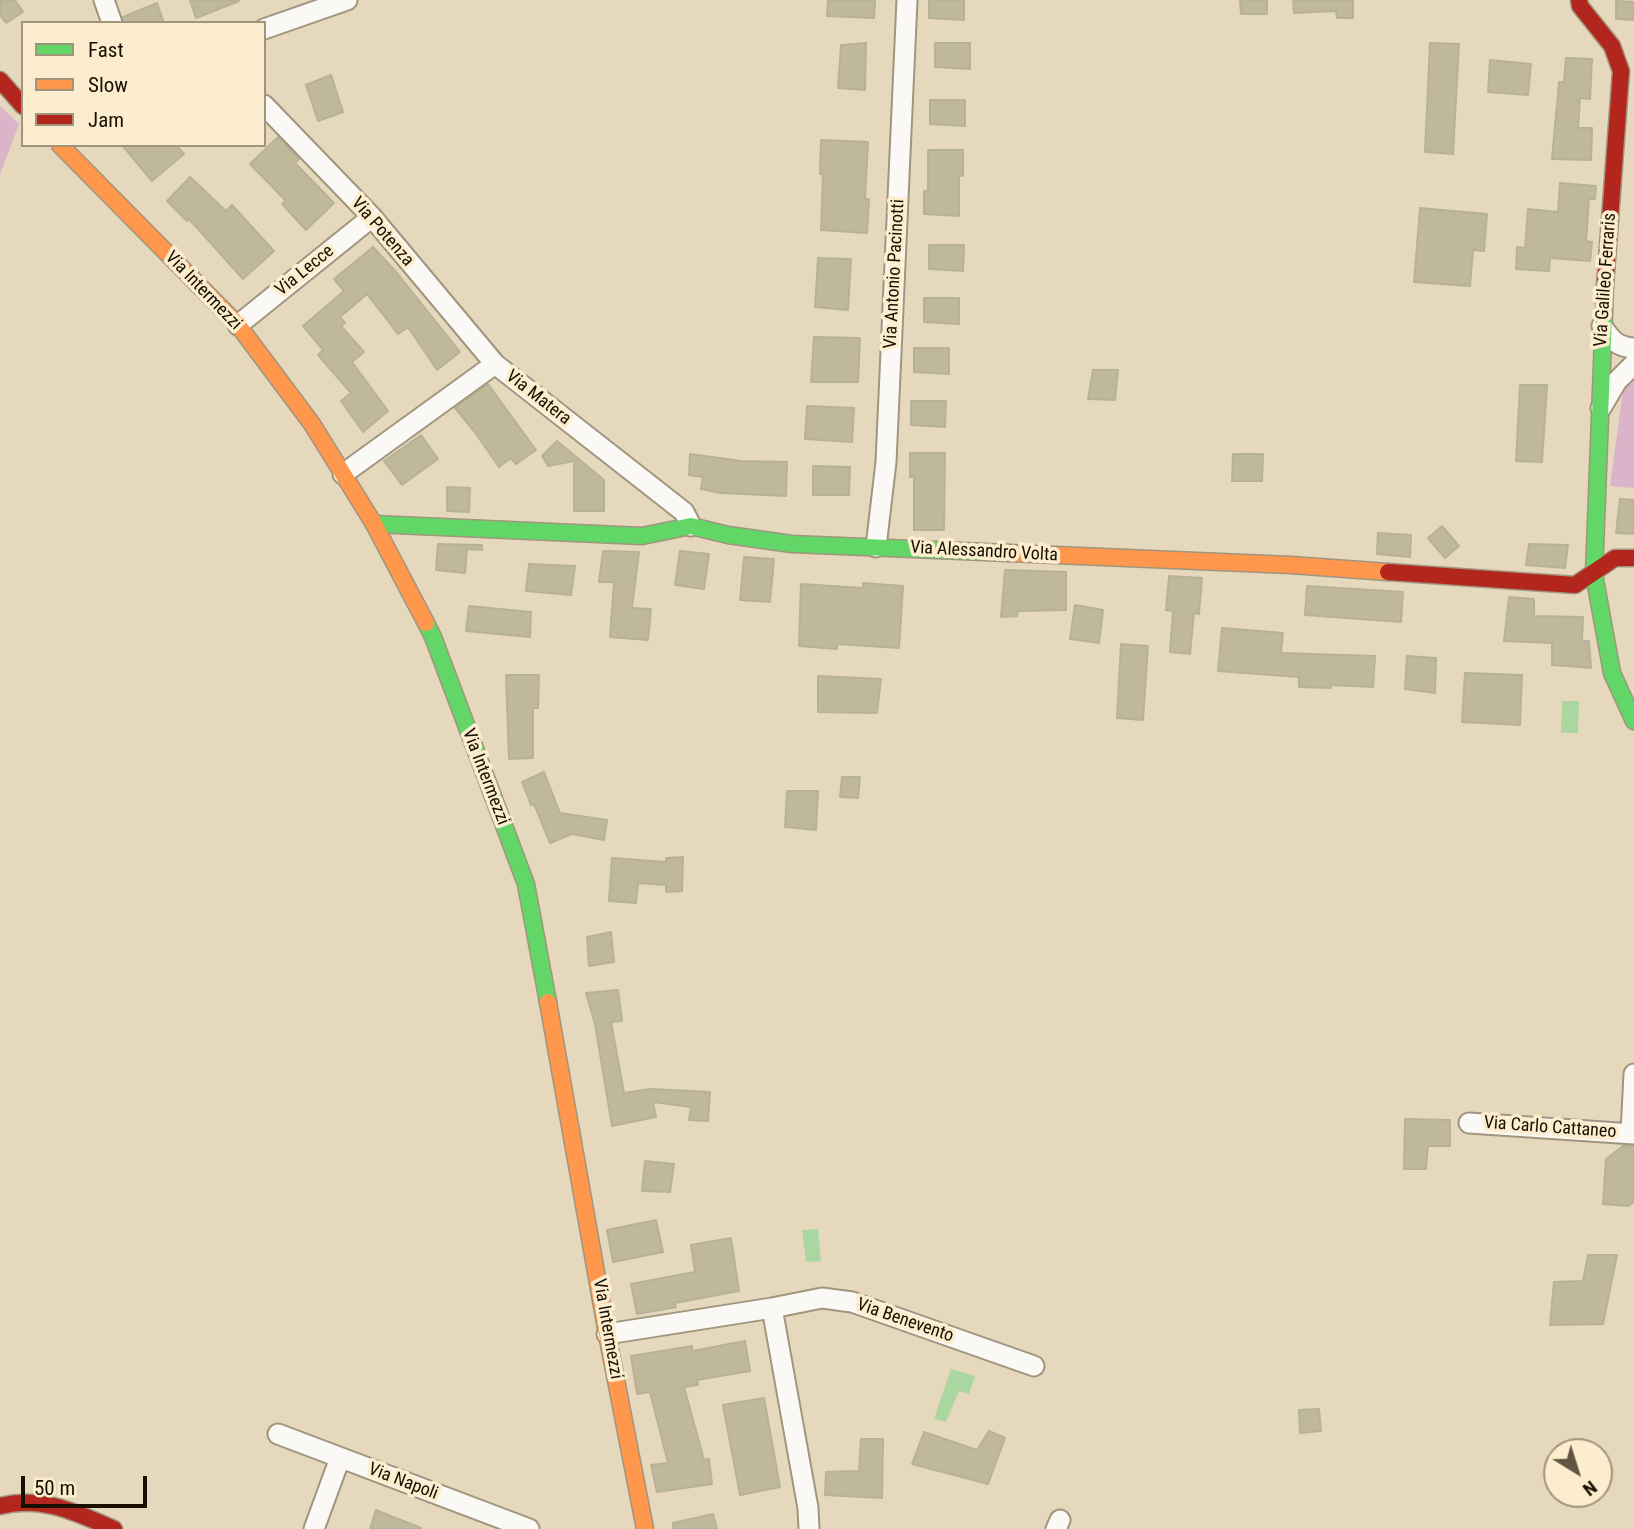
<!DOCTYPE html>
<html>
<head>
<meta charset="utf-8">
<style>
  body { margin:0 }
  #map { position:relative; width:1634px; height:1529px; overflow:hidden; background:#e6d8bc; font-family:"Roboto Condensed",sans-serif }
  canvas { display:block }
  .legend { position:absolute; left:21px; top:21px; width:245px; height:126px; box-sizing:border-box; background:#fcedce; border:2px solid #a1947c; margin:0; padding:9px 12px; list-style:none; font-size:21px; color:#180f00 }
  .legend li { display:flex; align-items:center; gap:14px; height:35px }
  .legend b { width:35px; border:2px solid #a1947c }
  .north { position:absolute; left:1543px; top:1438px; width:70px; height:70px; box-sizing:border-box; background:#fcedce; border:2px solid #a1947c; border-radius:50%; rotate:142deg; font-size:19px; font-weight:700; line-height:28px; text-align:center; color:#180f00 }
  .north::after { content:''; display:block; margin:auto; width:24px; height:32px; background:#605542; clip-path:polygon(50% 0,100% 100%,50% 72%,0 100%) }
  .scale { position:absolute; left:21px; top:1476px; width:126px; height:32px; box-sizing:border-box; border:4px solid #180f00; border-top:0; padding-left:9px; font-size:21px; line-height:24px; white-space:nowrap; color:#180f00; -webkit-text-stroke:5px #fcedce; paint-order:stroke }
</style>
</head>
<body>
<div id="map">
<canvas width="1634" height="1529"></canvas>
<ul class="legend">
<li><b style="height:9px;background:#63d668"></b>Fast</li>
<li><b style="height:9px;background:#ff974d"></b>Slow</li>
<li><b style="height:9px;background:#b3261e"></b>Jam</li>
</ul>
<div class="north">N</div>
<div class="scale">50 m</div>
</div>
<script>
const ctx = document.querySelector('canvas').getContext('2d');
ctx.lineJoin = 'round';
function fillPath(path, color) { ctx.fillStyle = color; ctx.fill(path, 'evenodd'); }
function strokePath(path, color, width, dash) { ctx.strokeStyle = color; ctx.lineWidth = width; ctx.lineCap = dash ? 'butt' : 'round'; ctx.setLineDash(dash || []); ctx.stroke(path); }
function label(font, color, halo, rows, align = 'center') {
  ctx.font = font + ' "Roboto Condensed",sans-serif'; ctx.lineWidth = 7; ctx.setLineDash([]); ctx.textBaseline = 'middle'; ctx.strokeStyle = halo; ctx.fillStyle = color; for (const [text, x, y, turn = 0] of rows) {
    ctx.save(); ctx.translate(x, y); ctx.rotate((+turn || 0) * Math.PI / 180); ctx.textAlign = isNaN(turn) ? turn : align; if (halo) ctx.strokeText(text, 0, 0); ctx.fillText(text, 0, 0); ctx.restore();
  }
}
const green = new Path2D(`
  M0,106L19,124L0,174Z
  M1634,381V488L1610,486L1623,390Z`);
const water = new Path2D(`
  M1562,701H1579L1578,733H1561Z
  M818,1229L821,1261L806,1262L802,1230Z
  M951,1369L975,1376L969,1394L959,1391L946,1422L934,1419Z`);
const building = new Path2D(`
  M0,0H15L23,12L6,23L0,15Z
  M190,0H239V1L196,18Z
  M828,0H875L874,18L827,16Z
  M929,0H964V20L929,18Z
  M1240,0H1267V14H1241Z
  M1293,0H1353V18H1337L1336,11L1294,13Z
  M1616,1L1634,2V20L1616,19Z
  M157,3L164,23H124L123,17Z
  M866,43L865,90L838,88L841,45Z
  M935,43H970V69L935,67Z
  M1430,43L1459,44L1453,154L1425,152Z
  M1566,58L1592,59L1590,99L1580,98L1578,128H1592L1591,160L1552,159L1559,82H1564Z
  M1490,60L1531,64L1528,95L1488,92Z
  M331,75L343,112L318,121L306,85Z
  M930,100H965V126L930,124Z
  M278,137L299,159L295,163L334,203L306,230L282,204L286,201L250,164Z
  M821,140L868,142L865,199H869L867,233L821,230L823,174H820Z
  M122,145H176L184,154L152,181Z
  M928,150H963V176L959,175V216L924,214V191H928Z
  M190,177L226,211L232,205L274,251L243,279L189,219L187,221L167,201Z
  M1560,183L1596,186L1595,199H1589L1586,241L1592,242L1590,261L1550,258L1549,271L1516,269L1517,247L1525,248L1528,209L1558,212Z
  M1420,208L1487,214L1484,251L1473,250L1470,286L1414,282Z
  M929,245H964L963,271L929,269Z
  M373,247L397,273L460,352L437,370L408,327L398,334L367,294L340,317L345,323L341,326L364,352L352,362L388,411L363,432L341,401L351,393L318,355L323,350L303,326L344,291L334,279Z
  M818,258L851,259L848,310L815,307Z
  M924,298H959V324L924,322Z
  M814,337L860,338L858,382H811Z
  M914,348H949V374L914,372Z
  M1093,370H1118L1115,400L1088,399Z
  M488,384L536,450L516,464L511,458L499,467L474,431L455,408Z
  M1520,385H1547L1542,462L1516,461Z
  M911,401H946L945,427L911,425Z
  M807,406L854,408L852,442L805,439Z
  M421,435L438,459L402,485L384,461Z
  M557,441L604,480V511H574V461L548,466L542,456Z
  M910,453H945L944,530H914V477H910Z
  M690,454L741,461L787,462L786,496L720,493L701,489L703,477L689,475Z
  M1233,454H1263L1262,481H1232Z
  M813,466L850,467L849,495H813Z
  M447,487L470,488L469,512L447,511Z
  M1620,499L1634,500V534L1616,533Z
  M1442,526L1459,546L1445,558L1428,538Z
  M1378,533L1411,535L1410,557L1377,554Z
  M438,544L482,545V550L467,549L465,573L436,570Z
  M1529,544L1568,545L1565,568L1526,565Z
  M603,551L639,552L632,608L651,609L648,640L610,637L614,582H599Z
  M680,551L709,554L704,589L675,585Z
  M744,557L774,559L770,602L740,600Z
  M529,564L575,566L571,595L526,591Z
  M1005,570L1066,572V610L1018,611L1017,616L1001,617Z
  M1169,576L1202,578L1199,614L1194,613L1190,654L1170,652L1173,611L1166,610Z
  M863,583L903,586L899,648L837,644V649L799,646L801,584L863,588Z
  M1307,586L1403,592L1401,622L1305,615Z
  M1509,597L1534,599V616L1583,617L1582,641H1589L1591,668L1552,665V643L1504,641Z
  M1075,605L1103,610L1099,643L1070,639Z
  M469,606L531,612L530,637L466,631Z
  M1222,628L1283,633L1281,653L1375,656L1373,687L1331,685V688L1299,687V677L1218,671Z
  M1121,644L1148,646L1143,720L1117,718Z
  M1407,656L1436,658L1435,693L1405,689Z
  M1465,673L1522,675L1520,725L1462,722Z
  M506,675H539L538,708H533V758L509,759Z
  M818,676L881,679L877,713L818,712Z
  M544,772L560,813L607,820L604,840L572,834L550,843L534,804L531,805L522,782Z
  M842,777H860L858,798L840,797Z
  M787,791H818L816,830L785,827Z
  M683,857L682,891L666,892V885L638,883L636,903L609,901L612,858L666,862V858Z
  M611,932L614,962L589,966L587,937Z
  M618,990L622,1021L611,1022L624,1093L651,1089L710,1092L708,1121L689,1120L691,1107L653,1102L656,1117L612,1126L595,1024L586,993Z
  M1405,1119L1450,1120V1146H1428L1426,1169H1404Z
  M1623,1146H1634V1201L1629,1206L1603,1204L1606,1159Z
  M645,1161L674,1164L670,1192L642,1191Z
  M656,1220L663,1252L613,1262L607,1230Z
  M731,1238L739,1291L675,1303L676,1307L637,1314L631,1284L695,1272L691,1245Z
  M1588,1255H1617L1603,1324L1550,1325L1554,1282L1583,1281Z
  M745,1341L750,1371L697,1380L698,1385L684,1387L704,1460L709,1459L712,1484L657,1492L651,1465L668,1463L650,1392L637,1394L631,1356L692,1346V1351Z
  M764,1398L780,1487L740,1495L723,1405Z
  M1319,1409L1321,1431L1300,1433L1299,1410Z
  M989,1431L1005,1438L988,1484L912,1464L924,1432L977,1450Z
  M861,1439H883L882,1498L825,1495L826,1472L859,1471Z
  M376,1510L421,1528V1529H370Z
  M713,1514L717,1529H673V1523Z`);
const street = new Path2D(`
  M104,0L112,23
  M264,29L347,0
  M264,105L372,217L495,364L684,512L691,526
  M238,325L372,217
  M1602,326C1611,340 1617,347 1634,348
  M1601,408L1617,381L1634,364
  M343,474L495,364
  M876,547L886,462L907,0
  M1469,1123L1634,1134
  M1631,1133L1634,1074
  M772,1308L808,1508L809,1529
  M607,1334L772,1308L822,1298L852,1302L1034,1366
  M278,1434L529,1529
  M314,1529L340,1458
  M1056,1529L1060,1520`);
const fast = new Path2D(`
  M1605,286L1594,574L1612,673L1634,721
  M374,524L642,536L691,526L728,535L792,544L1009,553
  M426,623L433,637L526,884L548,1002`);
const slow = new Path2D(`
  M60,145L238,325L312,424L374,524L426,623
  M1009,553L1291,565L1388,572
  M548,1002L607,1334L645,1529`);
const jam = new Path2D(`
  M1579,0L1580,6L1612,46L1621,71L1605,286
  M0,80L23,106
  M1388,572L1575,585L1615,558H1634
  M0,1506C41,1495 77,1513 114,1529`);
const streetNames = [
  ["Via Potenza",382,232,49],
  ["Via Lecce",305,271,-39],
  ["Via Antonio Pacinotti",895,274,-87],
  ["Via Galileo Ferraris",1606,280,-86],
  ["Via Intermezzi",203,291,46],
  ["Via Matera",538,398,38],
  ["Via Alessandro Volta",984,552,3],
  ["Via Intermezzi",485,777,69],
  ["Via Carlo Cattaneo",1550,1128,4],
  ["Via Benevento",905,1321,19],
  ["Via Intermezzi",607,1329,80],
  ["Via Napoli",403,1482,21]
];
fillPath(green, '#dbb4c9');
fillPath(water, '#a9d79f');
fillPath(building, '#c0b999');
strokePath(building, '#b8b19a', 2);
strokePath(street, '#a0957e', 23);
strokePath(fast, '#a0957e', 19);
strokePath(slow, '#a0957e', 19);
strokePath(jam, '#a0957e', 19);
strokePath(street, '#fbf9f5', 19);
strokePath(fast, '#63d668', 16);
strokePath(slow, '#ff974d', 16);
strokePath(jam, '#b3261e', 16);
label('18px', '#180f00', '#fcedce', streetNames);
</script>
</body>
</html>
